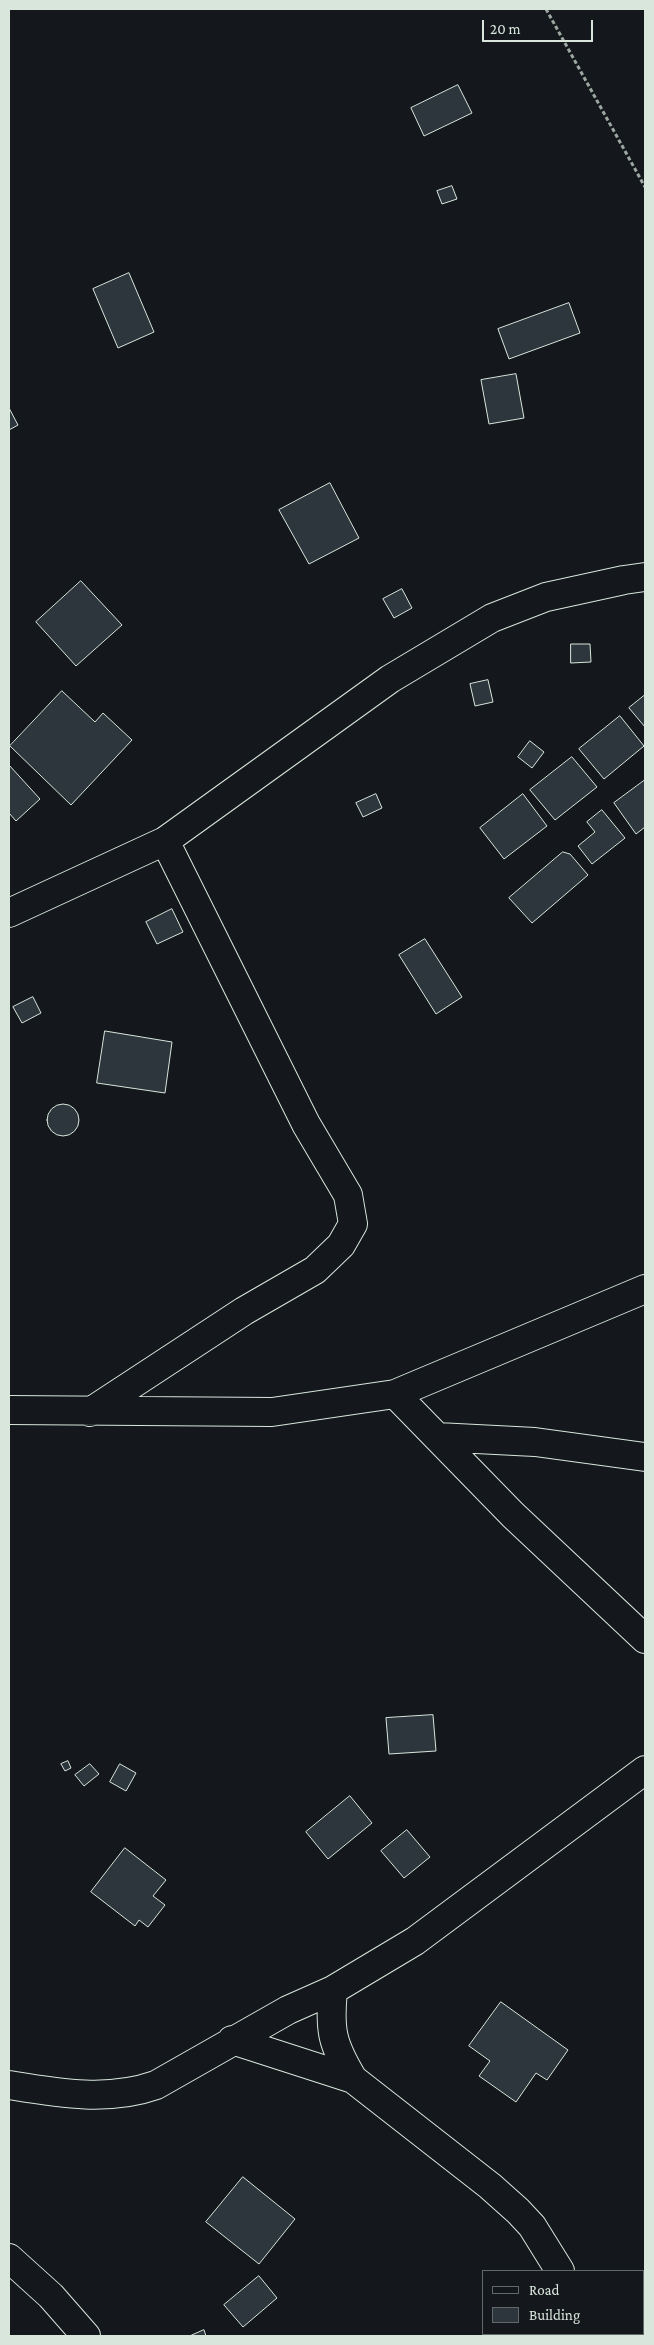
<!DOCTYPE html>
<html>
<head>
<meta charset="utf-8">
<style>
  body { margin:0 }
  #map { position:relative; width:654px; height:2345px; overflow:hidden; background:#14181c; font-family:"Crimson Pro",serif }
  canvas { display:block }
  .frame { position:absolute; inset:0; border:10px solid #d8e6dc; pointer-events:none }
  .legend { position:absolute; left:482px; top:2270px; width:162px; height:65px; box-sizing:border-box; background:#14181c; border:1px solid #626a69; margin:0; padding:6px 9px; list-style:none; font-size:15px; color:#d8e6dc }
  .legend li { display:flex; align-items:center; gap:10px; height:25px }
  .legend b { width:25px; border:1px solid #626a69 }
  .scale { position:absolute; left:482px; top:20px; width:111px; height:22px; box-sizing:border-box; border:2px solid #d8e6dc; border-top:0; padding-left:6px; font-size:15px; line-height:18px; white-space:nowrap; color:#d8e6dc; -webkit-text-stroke:4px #14181c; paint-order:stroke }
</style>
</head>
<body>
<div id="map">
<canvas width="654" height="2345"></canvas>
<div class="frame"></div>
<ul class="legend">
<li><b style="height:6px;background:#14181c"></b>Road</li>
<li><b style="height:14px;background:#2c363c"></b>Building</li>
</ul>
<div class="scale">20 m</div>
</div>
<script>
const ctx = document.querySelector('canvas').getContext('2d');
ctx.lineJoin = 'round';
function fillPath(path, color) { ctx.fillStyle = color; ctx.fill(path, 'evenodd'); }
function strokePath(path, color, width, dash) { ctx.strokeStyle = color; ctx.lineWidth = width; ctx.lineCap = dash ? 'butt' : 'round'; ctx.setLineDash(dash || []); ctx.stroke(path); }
const building = new Path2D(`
  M458,85L472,113L424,136L411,108Z
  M452,186L457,199L442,204L437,191Z
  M129,273L154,332L118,348L93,289Z
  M569,303L580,333L509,359L498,329Z
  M516,374L524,418L489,424L481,380Z
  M9,408L18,425L9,430Z
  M330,483L359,538L309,564L279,510Z
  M81,581L122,625L76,666L36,622Z
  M402,589L412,608L394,618L383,599Z
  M571,644H590L591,662L571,663Z
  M488,680L493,702L475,706L470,684Z
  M62,691L95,722L103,713L132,740L71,805L10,746Z
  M645,695V727L629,708Z
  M620,716L644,746L604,779L579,749Z
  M530,741L544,752L532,768L518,757Z
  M572,757L597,787L555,820L530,790Z
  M9,765L40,799L16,821L9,813Z
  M645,780V827L636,834L614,803Z
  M376,794L382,808L363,817L356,803Z
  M523,794L547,826L504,859L480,828Z
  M602,810L625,838L592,864L578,846L595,832L587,822Z
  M563,852L570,854L588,875L532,923L509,898Z
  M172,909L183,932L157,944L146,922Z
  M425,939L462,997L436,1014L399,955Z
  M33,997L41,1013L22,1023L13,1007Z
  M105,1031L172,1042L165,1093L97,1083Z
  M47 1120a16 16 0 1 1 32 0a16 16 0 1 1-32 0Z
  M433,1715L436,1751L389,1754L386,1718Z
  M68,1761L71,1768L65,1771L61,1764Z
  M90,1764L99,1774L84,1786L75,1775Z
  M120,1764L136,1773L126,1791L110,1782Z
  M350,1796L372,1823L328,1859L306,1832Z
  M407,1830L430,1857L404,1878L381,1851Z
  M125,1848L166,1880L153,1896L165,1905L148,1927L139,1920L135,1926L91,1892Z
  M501,2002L568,2050L547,2080L536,2073L516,2102L479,2076L490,2061L469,2046Z
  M243,2177L295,2219L259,2264L206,2222Z
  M259,2276L277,2298L243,2327L224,2305Z
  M204,2330L206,2336H190Z`);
const path = new Path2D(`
  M546,9L645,187`);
const street = new Path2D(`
  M9,913L165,841
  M395,1394L513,1515L645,1639
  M9,1410L272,1412L395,1394L645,1289
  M90,1412L244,1311L315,1270L341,1245L353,1224L348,1195L306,1124L165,841L390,679L492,618L546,597L624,580L645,577
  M437,1437L535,1442L645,1457
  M333,1990C329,2030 332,2044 353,2079
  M232,2040L353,2079L490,2186L518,2211L532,2226L560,2271
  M9,2085C58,2093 108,2102 156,2085L288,2010L333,1990L415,1941L645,1770
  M9,2258L51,2296L86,2336
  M598,2334L600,2336`);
fillPath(building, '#2c363c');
strokePath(building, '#d8e6dc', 1);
strokePath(street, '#d8e6dc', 30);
strokePath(path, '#9da8a2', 3, [4, 2.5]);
strokePath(street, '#14181c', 28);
</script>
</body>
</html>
